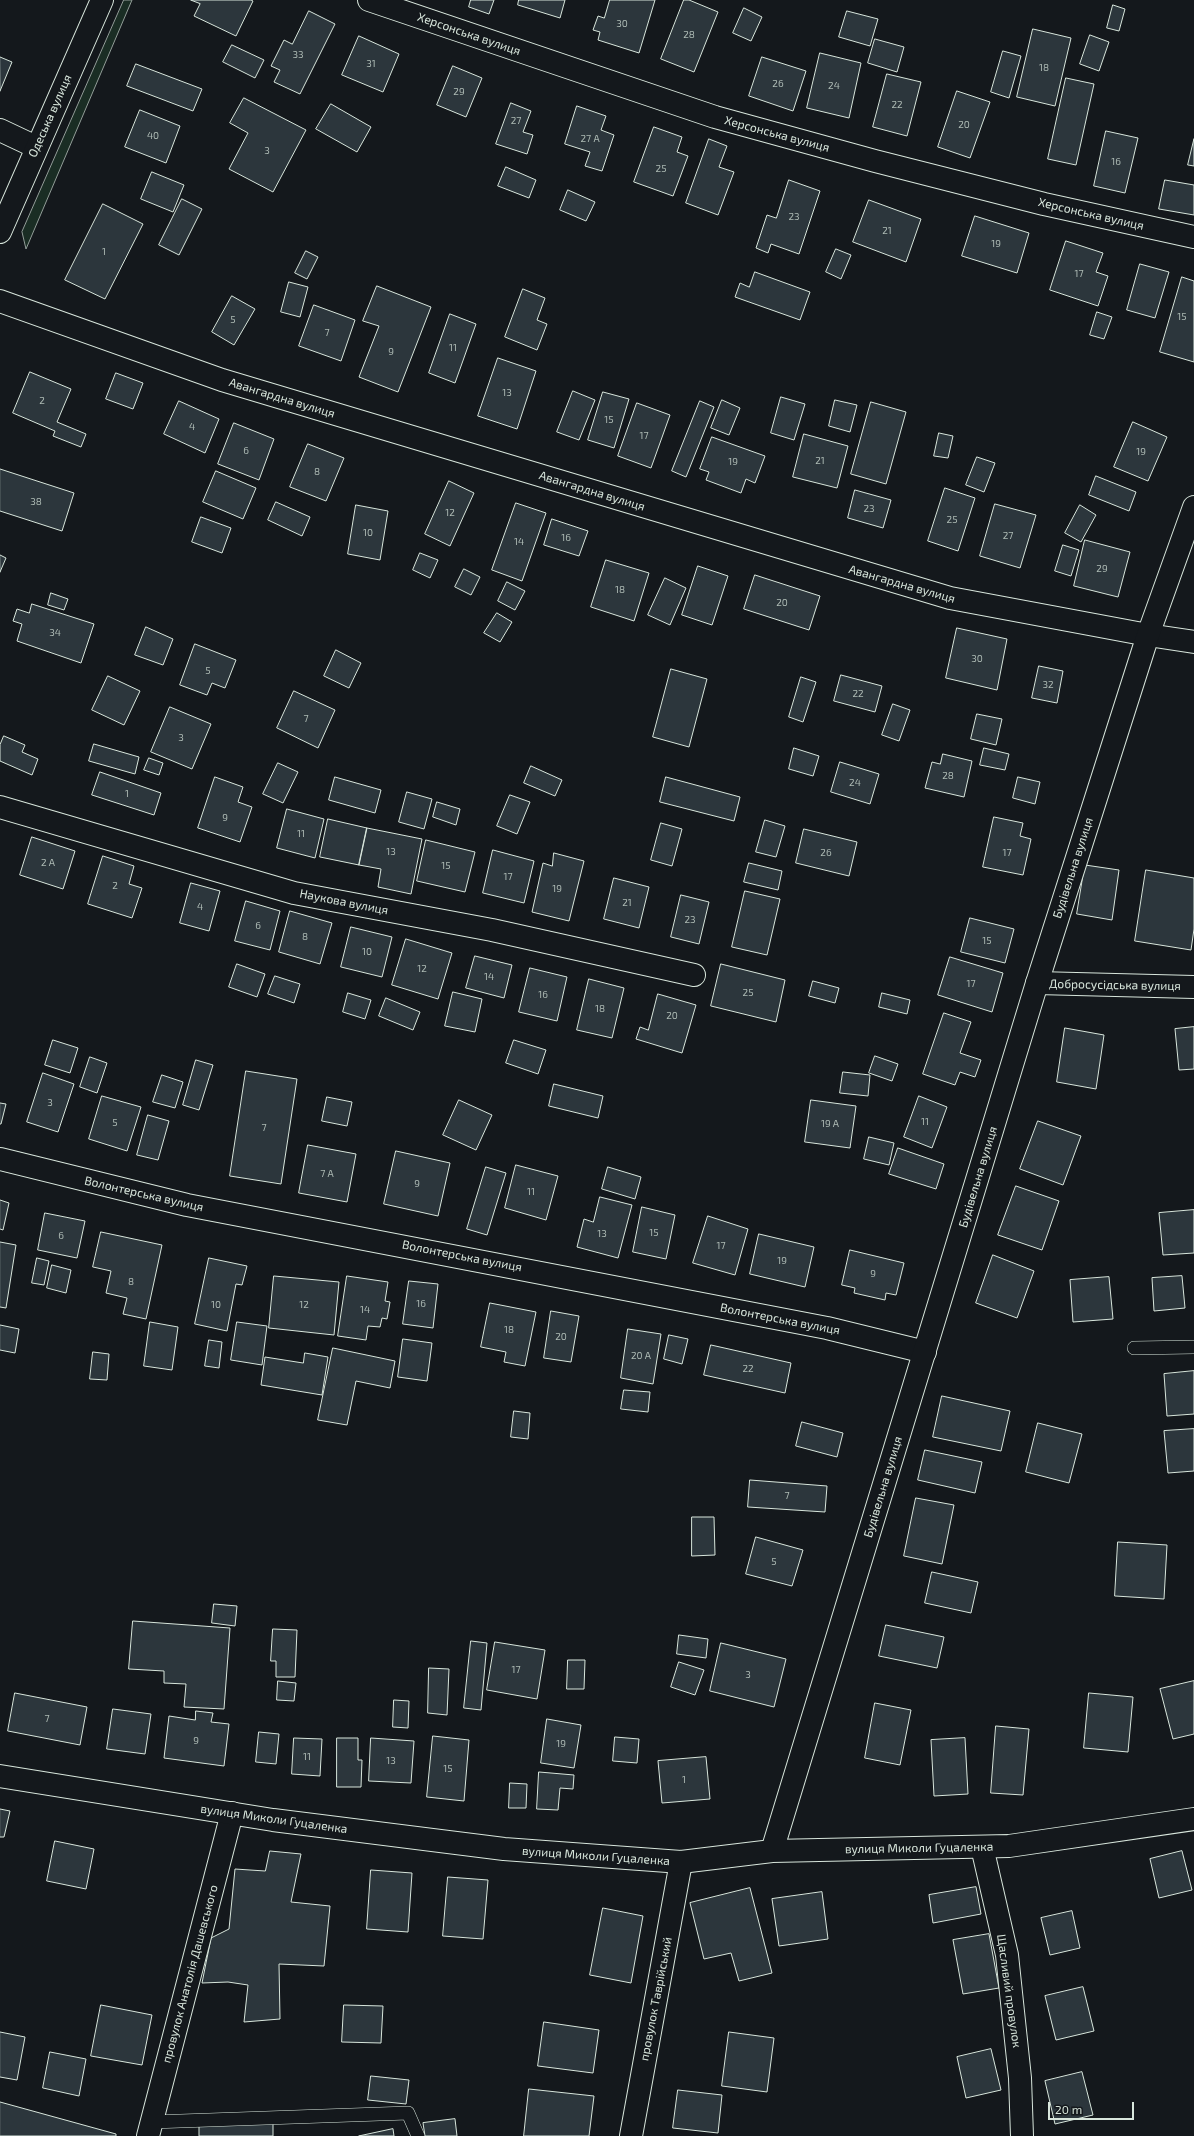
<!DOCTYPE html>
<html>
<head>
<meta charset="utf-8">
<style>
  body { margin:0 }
  #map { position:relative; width:1194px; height:2136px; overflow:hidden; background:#14181c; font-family:"Exo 2",sans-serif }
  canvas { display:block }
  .scale { position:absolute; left:1048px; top:2102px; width:86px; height:18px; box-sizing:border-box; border:2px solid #d8e6dc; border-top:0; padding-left:5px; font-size:12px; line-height:14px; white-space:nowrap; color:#d8e6dc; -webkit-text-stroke:3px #14181c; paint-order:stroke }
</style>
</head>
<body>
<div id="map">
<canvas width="1194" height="2136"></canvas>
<div class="scale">20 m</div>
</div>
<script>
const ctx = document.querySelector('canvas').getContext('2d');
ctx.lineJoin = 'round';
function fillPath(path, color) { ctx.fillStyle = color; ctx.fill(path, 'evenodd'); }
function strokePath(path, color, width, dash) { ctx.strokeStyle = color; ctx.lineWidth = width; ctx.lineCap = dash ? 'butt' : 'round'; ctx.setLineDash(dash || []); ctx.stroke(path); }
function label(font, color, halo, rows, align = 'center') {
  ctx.font = font + ' "Exo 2",sans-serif'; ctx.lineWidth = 3; ctx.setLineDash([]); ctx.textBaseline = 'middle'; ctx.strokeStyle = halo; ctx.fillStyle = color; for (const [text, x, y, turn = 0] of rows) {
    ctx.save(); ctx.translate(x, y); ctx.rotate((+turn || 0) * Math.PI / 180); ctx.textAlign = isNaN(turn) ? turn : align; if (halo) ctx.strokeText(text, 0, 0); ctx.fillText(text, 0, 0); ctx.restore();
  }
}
const green = new Path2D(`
  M124,0H132L26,249L22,232Z`);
const building = new Path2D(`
  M191,0H251L253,1L236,36L194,16L200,4Z
  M471,0H494L489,14L469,7Z
  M519,0H565L560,18L518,5Z
  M610,0H655L639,53L598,40L600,32L593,30L598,16L604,18Z
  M684,0H689L718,12L694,72L661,59Z
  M1113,5L1125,9L1119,31L1107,28Z
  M744,8L762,17L751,41L733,33Z
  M309,11L335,24L300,94L274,82L280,70L271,66L284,40L292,44Z
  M847,11L878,19L870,46L839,37Z
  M1033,29L1071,38L1055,106L1017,97Z
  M1090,35L1109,42L1099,71L1080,64Z
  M359,36L399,54L383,92L342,75Z
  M875,39L904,47L897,72L868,63Z
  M232,45L264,60L255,78L223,62Z
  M1003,51L1021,56L1009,98L991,92Z
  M820,53L861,63L849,118L807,108Z
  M0,57L12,62L0,91Z
  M762,57L806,71L793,111L749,96Z
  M136,64L202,89L193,111L127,86Z
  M453,66L482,78L466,117L437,105Z
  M887,74L921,82L907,136L873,127Z
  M1066,78L1094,84L1076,165L1048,159Z
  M957,91L990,102L970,158L938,147Z
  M244,98L306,130L273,192L229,169L248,133L230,123Z
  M511,103L531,111L523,132L533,135L527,154L496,144Z
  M331,104L371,127L357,152L316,129Z
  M577,106L606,116L601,130L614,135L602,171L585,166L590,152L565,144Z
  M140,110L180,126L166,163L125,147Z
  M654,127L682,137L677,152L688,156L673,196L634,182Z
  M1106,131L1138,138L1125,193L1094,186Z
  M709,139L727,146L719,167L734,172L718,215L686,203Z
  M1194,139V166L1188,165Z
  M506,167L536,180L529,198L498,186Z
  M152,172L184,185L173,212L141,199Z
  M789,180L820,191L799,254L771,244L768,253L756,248L767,215L776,218Z
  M1165,180L1194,185V215L1159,209Z
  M568,190L595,202L586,221L560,210Z
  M182,199L202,209L179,255L159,245Z
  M869,200L921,219L906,262L853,242Z
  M103,204L143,224L105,299L65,280Z
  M975,216L1029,233L1017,273L962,256Z
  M1066,241L1103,253L1096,272L1108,276L1098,306L1050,290Z
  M836,249L851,255L841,279L826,272Z
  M306,251L318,257L307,279L295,273Z
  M1140,264L1169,272L1155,318L1127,310Z
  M755,272L810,292L800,320L735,297L740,283L749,287Z
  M1182,277L1194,281V362L1160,352Z
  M289,282L308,287L300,317L281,312Z
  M377,286L431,307L398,392L359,377L379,326L363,321Z
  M523,289L545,298L537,320L547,324L537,350L505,337Z
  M232,296L255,309L234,345L212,332Z
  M314,305L355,320L341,361L299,346Z
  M1097,312L1112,317L1104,339L1090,335Z
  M450,314L476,324L455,383L429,373Z
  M498,358L536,371L517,429L478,416Z
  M30,372L71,389L57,422L86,434L81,447L53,436L55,431L13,413Z
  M116,373L143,383L133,409L106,399Z
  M573,391L595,400L579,440L557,432Z
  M603,392L629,399L614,448L588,440Z
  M781,397L805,404L794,440L771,433Z
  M722,400L740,408L729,435L711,428Z
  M835,400L857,405L850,432L829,426Z
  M179,401L219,419L205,453L164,434Z
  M700,401L714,407L686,477L672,471Z
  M871,402L906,412L886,484L851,474Z
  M637,403L670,415L651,468L618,456Z
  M1133,422L1167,437L1148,481L1114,467Z
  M234,423L274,439L259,480L218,464Z
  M939,433L953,436L948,458L934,456Z
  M804,434L848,446L837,488L793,477Z
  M712,437L765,456L755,483L746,479L741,493L706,480L709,472L700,469Z
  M308,444L344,458L326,501L290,487Z
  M977,457L995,463L984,492L966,485Z
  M0,469L74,493L62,531L0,511Z
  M216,471L256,488L243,519L203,502Z
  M1096,476L1136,492L1129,511L1089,495Z
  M449,481L474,493L450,546L425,534Z
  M945,488L975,498L958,551L928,541Z
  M855,490L891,500L883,528L848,518Z
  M276,502L310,517L302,536L268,520Z
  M516,503L546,513L522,581L492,570Z
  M995,504L1036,515L1020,568L980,556Z
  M356,505L388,511L380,560L348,554Z
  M1080,505L1096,515L1081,542L1065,533Z
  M201,517L231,528L222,553L192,542Z
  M552,519L588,531L579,556L544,545Z
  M1085,540L1130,552L1118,597L1074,586Z
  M1063,545L1079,550L1071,576L1055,571Z
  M420,553L438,560L430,578L413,570Z
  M0,555L6,558L0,572Z
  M606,560L649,573L634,621L591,607Z
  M698,566L728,576L712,625L682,615Z
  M464,569L480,577L471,595L455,587Z
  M755,575L820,596L809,630L744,609Z
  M665,578L686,588L670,625L648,615Z
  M507,582L525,591L515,610L498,601Z
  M51,593L68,599L64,610L48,605Z
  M32,604L94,624L81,663L17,641L22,624L13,621L17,609L29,613Z
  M497,613L512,622L500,642L484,633Z
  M146,627L173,639L163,665L135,655Z
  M957,628L1007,639L997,690L946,678Z
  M195,644L236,660L225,688L212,683L207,695L180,685Z
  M336,650L361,663L349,688L324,676Z
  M1039,666L1063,671L1057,703L1032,698Z
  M671,669L707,679L689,747L653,737Z
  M841,675L882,686L875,712L834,701Z
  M108,676L140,691L124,725L92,710Z
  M801,677L816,682L803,722L789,717Z
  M294,691L335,710L318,748L277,728Z
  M893,704L910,710L899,741L882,735Z
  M170,707L211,724L192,769L151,752Z
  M977,714L1002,719L996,745L971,739Z
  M4,736L25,745L22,752L38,759L32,775L0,761V745Z
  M94,744L139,757L135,774L89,761Z
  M794,748L819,756L813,776L789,769Z
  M984,748L1009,754L1005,770L980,765Z
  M943,754L972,761L964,797L925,788L932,762L940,764Z
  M149,758L163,763L159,775L144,770Z
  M840,762L879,774L870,804L831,792Z
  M278,763L298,772L283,803L263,794Z
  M531,766L562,780L555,796L524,783Z
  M100,772L161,793L154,815L92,795Z
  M215,777L243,787L238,802L252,807L240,842L198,828Z
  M335,777L381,790L375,813L329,800Z
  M666,777L740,797L734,821L660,802Z
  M1018,777L1040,782L1035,804L1013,798Z
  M407,792L432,799L424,829L399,822Z
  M510,795L530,802L517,834L497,826Z
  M437,802L460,809L456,825L433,817Z
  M287,809L324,819L315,858L277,848Z
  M994,817L1023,823L1020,836L1031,839L1023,875L983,867Z
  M328,819L367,828L359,865L320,857Z
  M765,820L785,826L776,857L756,852Z
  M661,823L682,829L672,866L651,860Z
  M367,828L422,839L411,894L378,887L381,869L359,865Z
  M804,829L857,842L849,876L796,863Z
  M32,837L75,851L63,889L20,875Z
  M426,840L475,852L465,892L417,881Z
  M493,850L534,861L524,903L483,893Z
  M554,853L584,861L569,921L532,912L543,863L552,866Z
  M103,856L134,866L129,884L142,888L132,918L88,904Z
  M749,863L782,871L778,890L744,882Z
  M1085,865L1119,870L1112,920L1077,914Z
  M1146,870L1194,878V929L1191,950L1135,941Z
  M614,878L649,887L639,928L604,919Z
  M191,883L220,891L209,931L180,923Z
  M745,891L780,899L767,955L732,947Z
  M681,895L709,902L699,944L671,937Z
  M246,901L280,911L270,950L235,941Z
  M290,911L332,923L320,964L279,952Z
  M970,918L1014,929L1005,963L961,952Z
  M351,927L392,937L382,977L341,967Z
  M406,939L452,953L438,999L392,985Z
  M475,956L512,965L504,998L466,988Z
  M950,957L1003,973L992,1012L938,995Z
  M237,964L265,974L257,997L229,987Z
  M721,964L785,980L776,1022L711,1006Z
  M530,968L567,977L557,1021L519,1012Z
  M275,976L300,984L294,1003L268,994Z
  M589,979L624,988L612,1038L577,1030Z
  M813,981L839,988L835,1003L809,996Z
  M453,992L482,999L475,1032L445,1026Z
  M348,993L371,1000L365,1019L343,1012Z
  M882,993L910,1000L907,1014L879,1007Z
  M658,994L696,1005L682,1053L636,1039L640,1027L648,1030Z
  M386,998L420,1012L413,1030L379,1016Z
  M944,1013L971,1022L960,1053L981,1060L975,1077L960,1072L955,1085L923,1074Z
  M1194,1027V1069L1179,1070L1175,1029Z
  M1065,1028L1104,1035L1096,1089L1057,1082Z
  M53,1040L78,1048L70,1073L45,1065Z
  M514,1040L546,1050L538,1074L506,1063Z
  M875,1056L898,1064L892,1081L869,1073Z
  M90,1057L107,1063L97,1093L80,1087Z
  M196,1060L213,1065L199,1110L183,1105Z
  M246,1071L297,1079L281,1184L230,1176Z
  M843,1072L870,1075L868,1096L840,1093Z
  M43,1073L74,1084L58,1132L27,1122Z
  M162,1075L183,1082L175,1108L153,1102Z
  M554,1084L603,1096L598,1118L549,1106Z
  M102,1096L141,1107L127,1151L89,1139Z
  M919,1096L947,1107L932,1148L904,1137Z
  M327,1097L352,1102L347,1126L322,1121Z
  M459,1100L492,1115L476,1150L443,1135Z
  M811,1100L856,1106L850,1148L805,1142Z
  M0,1103L6,1104L1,1124H0Z
  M148,1115L169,1121L158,1160L137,1155Z
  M1038,1121L1081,1136L1063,1185L1020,1169Z
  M869,1137L894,1143L889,1165L864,1159Z
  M308,1145L356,1154L347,1202L299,1193Z
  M898,1148L944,1164L936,1189L889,1174Z
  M396,1151L450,1163L438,1216L384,1204Z
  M516,1165L558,1176L546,1220L505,1208Z
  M486,1167L506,1173L487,1235L467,1229Z
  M608,1167L641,1177L635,1199L602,1189Z
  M1016,1186L1059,1201L1042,1250L998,1235Z
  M600,1197L632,1205L618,1258L577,1247L584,1219L593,1222Z
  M0,1200L9,1203L3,1230L0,1229Z
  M642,1207L675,1215L666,1259L633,1252Z
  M1194,1210V1253L1163,1255L1159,1213Z
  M45,1213L85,1221L77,1258L38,1250Z
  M708,1216L748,1229L735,1275L693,1263Z
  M101,1232L162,1245L146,1319L123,1314L127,1298L106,1293L111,1271L93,1267Z
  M759,1234L814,1247L805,1287L750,1274Z
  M0,1242L16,1245L6,1308L0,1307Z
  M850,1250L904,1263L896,1295L886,1293L885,1300L854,1293L855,1288L842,1285Z
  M993,1255L1034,1271L1017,1318L976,1303Z
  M37,1258L49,1261L44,1285L32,1283Z
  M209,1258L247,1266L242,1285L236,1284L227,1331L195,1324Z
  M52,1265L71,1270L66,1293L47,1288Z
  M274,1276L339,1282L334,1335L269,1328Z
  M347,1276L388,1282L385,1301L390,1302L387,1319L382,1318L380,1327L368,1326L366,1340L338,1336Z
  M1182,1276L1185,1308L1154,1311L1152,1278Z
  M1109,1277L1113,1319L1073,1322L1070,1280Z
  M409,1281L438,1284L433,1328L403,1324Z
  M490,1303L536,1312L525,1366L504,1362L506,1352L481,1347Z
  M551,1311L579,1316L571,1362L544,1358Z
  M150,1322L178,1327L172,1370L144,1366Z
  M237,1322L267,1326L262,1365L231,1360Z
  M0,1325L19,1329L15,1353L0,1350Z
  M628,1329L661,1334L653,1384L621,1378Z
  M669,1335L688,1339L682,1364L664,1359Z
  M403,1339L432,1343L427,1381L398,1377Z
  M209,1340L222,1342L219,1368L205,1366Z
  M711,1345L791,1363L785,1393L704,1375Z
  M333,1348L395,1361L390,1388L356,1381L347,1425L318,1420Z
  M93,1352L109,1354L107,1380L90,1379Z
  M305,1353L328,1357L322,1395L261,1385L265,1357L303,1363Z
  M1194,1371V1414L1167,1416L1164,1374Z
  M624,1390L650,1392L648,1412L621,1409Z
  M942,1396L1010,1411L1001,1451L933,1437Z
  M514,1411L530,1413L528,1439L511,1437Z
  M802,1422L843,1433L837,1457L796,1446Z
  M1038,1423L1082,1434L1069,1483L1026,1472Z
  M1194,1429V1471L1168,1473L1164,1431Z
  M925,1450L982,1462L975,1493L918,1480Z
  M750,1480L827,1486L825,1512L748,1507Z
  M916,1498L954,1505L942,1564L904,1556Z
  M692,1517H714L715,1555L692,1556Z
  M756,1537L803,1550L792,1586L746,1574Z
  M1118,1542L1167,1545L1164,1599L1115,1596Z
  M932,1572L978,1582L971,1613L925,1603Z
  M214,1604L237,1606L235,1626L212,1623Z
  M133,1621L230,1628L224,1709L184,1707L186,1684L164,1683V1671L129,1669Z
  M886,1625L944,1637L937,1668L879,1656Z
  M273,1629L297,1630L295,1677H276V1661H271Z
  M679,1635L708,1639L706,1658L677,1654Z
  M471,1641L487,1643L481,1710L464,1708Z
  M495,1642L545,1650L537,1699L487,1690Z
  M721,1643L786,1659L774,1707L710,1691Z
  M568,1660H585L584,1689H567Z
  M679,1662L704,1670L695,1695L671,1687Z
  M429,1668L449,1669L447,1715L428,1713Z
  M278,1681L296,1683L294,1701L277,1700Z
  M1194,1681V1734L1173,1739L1160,1689Z
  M15,1693L87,1707L80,1745L8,1731Z
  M1089,1693L1133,1697L1128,1752L1084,1748Z
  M394,1700L409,1701L408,1728L393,1727Z
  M875,1703L911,1710L900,1765L865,1758Z
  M113,1709L151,1714L145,1754L107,1749Z
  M196,1711L213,1713L211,1722L229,1724L224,1766L164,1758L169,1716L195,1720Z
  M547,1719L581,1725L574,1768L541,1763Z
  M996,1726L1029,1729L1023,1795L991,1793Z
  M259,1732L279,1734L276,1764L256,1762Z
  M433,1736L469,1740L464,1801L427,1797Z
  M615,1737L639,1739L637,1763L613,1761Z
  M294,1738L322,1739L320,1776L292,1774Z
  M337,1738H358V1760H362L361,1787H337Z
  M371,1738L414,1741L411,1783L369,1781Z
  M965,1738L968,1794L934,1796L931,1740Z
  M706,1757L710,1799L662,1803L658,1761Z
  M539,1772L574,1775L573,1789L560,1788L558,1810L537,1809Z
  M510,1783L527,1784L526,1808H509Z
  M0,1809L10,1811L4,1837H0Z
  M55,1841L94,1849L86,1889L47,1881Z
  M270,1851L301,1854L291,1902L330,1906L324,1966L279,1964L280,2019L244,2022L248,1985L228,1982L202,1983L211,1938L229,1929L235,1869L265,1871Z
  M1182,1851L1192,1890L1159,1898L1150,1859Z
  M371,1870L412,1873L408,1932L367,1929Z
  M448,1877L488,1880L483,1939L443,1936Z
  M976,1887L981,1914L933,1923L929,1895Z
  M750,1888L772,1973L739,1981L731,1953L704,1959L690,1903Z
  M822,1892L828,1939L779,1946L772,1899Z
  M603,1908L643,1916L631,1983L590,1975Z
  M1072,1911L1080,1948L1050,1955L1041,1918Z
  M989,1934L999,1988L963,1994L953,1940Z
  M1083,1987L1094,2031L1056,2040L1045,1996Z
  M101,2005L152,2015L142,2065L91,2056Z
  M344,2005L383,2006L381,2043L342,2042Z
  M544,2022L599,2030L593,2073L538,2066Z
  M0,2032L25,2037L17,2080L0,2077Z
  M729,2032L774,2038L767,2092L722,2086Z
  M991,2049L1001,2090L966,2098L957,2057Z
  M50,2052L86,2059L79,2096L43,2088Z
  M1082,2072L1093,2115L1055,2124L1045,2081Z
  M371,2076L409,2080L406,2104L368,2100Z
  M529,2089L594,2096L589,2136H524Z
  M678,2090L722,2095L718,2133L673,2128Z
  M0,2102L116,2134V2136H0Z
  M455,2119L457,2136H425L423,2123Z
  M273,2121V2136H199V2124Z
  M393,2129L394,2136H359Z`);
const service = new Path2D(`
  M1134,1348L1194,1347
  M152,2122L408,2113L418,2136`);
const minor = new Path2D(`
  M369,0L715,117L875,161L1044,204L1194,237
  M0,130L36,147
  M0,301L222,380L950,598L1148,635L1194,642
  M0,807L294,893L492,930L694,975
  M1037,983L1194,987
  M0,1159L187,1205L827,1328L925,1352
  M982,1847L1007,1955L1020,2078L1022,2136
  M148,2136L232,1813
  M631,2136L681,1862`);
const tertiary = new Path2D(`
  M0,1776L273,1820L504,1849L681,1862L772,1851L1009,1846L1194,1819
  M772,1851L1037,983L1148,635L1194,507`);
const primary = new Path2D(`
  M0,232L102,0`);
const numberNames = [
  ["30",622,24],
  ["28",689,35],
  ["33",298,55],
  ["31",371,64],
  ["18",1044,68],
  ["26",778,84],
  ["24",834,86],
  ["29",459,92],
  ["22",897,105],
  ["27",516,121],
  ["20",964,125],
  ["40",153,136],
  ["27 А",590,139],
  ["3",267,151],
  ["16",1116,162],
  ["25",661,169],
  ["23",794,217],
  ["21",887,231],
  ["19",996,244],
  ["1",104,252],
  ["17",1079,274],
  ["15",1182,317],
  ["5",233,320],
  ["7",327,333],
  ["11",453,348],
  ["9",391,352],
  ["13",507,393],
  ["2",42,401],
  ["15",609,420],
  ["4",192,427],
  ["17",644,436],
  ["6",246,451],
  ["19",1141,452],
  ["21",820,461],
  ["19",733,462],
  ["8",317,472],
  ["38",36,502],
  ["23",869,509],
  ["12",450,513],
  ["25",952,520],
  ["10",368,533],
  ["27",1008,536],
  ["16",566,538],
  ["14",519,542],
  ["29",1102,569],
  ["18",620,590],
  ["20",782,603],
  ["34",55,633],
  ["30",977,659],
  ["5",208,671],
  ["32",1048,685],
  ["22",858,694],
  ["7",306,719],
  ["3",181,738],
  ["28",948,776],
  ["24",855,783],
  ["1",127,794],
  ["9",225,818],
  ["11",301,834],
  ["13",391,852],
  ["26",826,853],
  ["17",1007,853],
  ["2 А",48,863],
  ["15",446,866],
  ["17",508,877],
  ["2",115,886],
  ["19",557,889],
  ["21",627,903],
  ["4",200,907],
  ["23",690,920],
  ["6",258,926],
  ["8",305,937],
  ["15",987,941],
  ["10",367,952],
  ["12",422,969],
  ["14",489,977],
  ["17",971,984],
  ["25",748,993],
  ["16",543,995],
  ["18",600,1009],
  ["20",672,1016],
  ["3",50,1103],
  ["11",925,1122],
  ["5",115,1123],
  ["19 А",830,1124],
  ["7",264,1128],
  ["7 А",327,1174],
  ["9",417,1184],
  ["11",531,1192],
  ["15",654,1233],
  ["13",602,1234],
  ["6",61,1236],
  ["17",721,1246],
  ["19",782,1261],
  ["9",873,1274],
  ["8",131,1282],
  ["16",421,1304],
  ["10",216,1305],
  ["12",304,1305],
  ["14",365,1310],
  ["18",509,1330],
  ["20",561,1337],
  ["20 А",641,1356],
  ["22",748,1369],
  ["7",787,1496],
  ["5",774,1562],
  ["17",516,1670],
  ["3",748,1675],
  ["7",47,1719],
  ["9",196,1741],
  ["19",561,1744],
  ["11",307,1757],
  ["13",391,1761],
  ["15",448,1769],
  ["1",684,1780]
];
const streetNames = [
  ["Херсонська вулиця",469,34,19],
  ["Одеська вулиця",50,116,-66],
  ["Херсонська вулиця",777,134,15],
  ["Херсонська вулиця",1091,214,13],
  ["Авангардна вулиця",282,398,17],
  ["Авангардна вулиця",592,491,17],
  ["Авангардна вулиця",902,584,16],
  ["Будівельна вулиця",1073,868,-72],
  ["Наукова вулиця",344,902,11],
  ["Добросусідська вулиця",1115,985,1],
  ["Будівельна вулиця",978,1177,-73],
  ["Волонтерська вулиця",144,1194,13],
  ["Волонтерська вулиця",462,1256,11],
  ["Волонтерська вулиця",780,1319,11],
  ["Будівельна вулиця",883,1487,-73],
  ["вулиця Миколи Гуцаленка",274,1819,8],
  ["вулиця Миколи Гуцаленка",919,1848,-1],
  ["вулиця Миколи Гуцаленка",596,1856,4],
  ["провулок Анатолія Дашевського",190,1974,-75],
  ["Щасливий провулок",1009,1991,82],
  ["провулок Таврійський",656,1999,-79]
];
fillPath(green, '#1a2d24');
strokePath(green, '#939e99', 1);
fillPath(building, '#2c363c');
strokePath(building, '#d8e6dc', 1);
strokePath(service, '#d8e6dc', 14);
strokePath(minor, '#d8e6dc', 24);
strokePath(tertiary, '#d8e6dc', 24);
strokePath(primary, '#d8e6dc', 24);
strokePath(service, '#14181c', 13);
strokePath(minor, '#14181c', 22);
strokePath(tertiary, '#14181c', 22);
strokePath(primary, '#14181c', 22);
label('10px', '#adbab4', null, numberNames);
label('12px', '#d8e6dc', '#14181c', streetNames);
</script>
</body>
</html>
